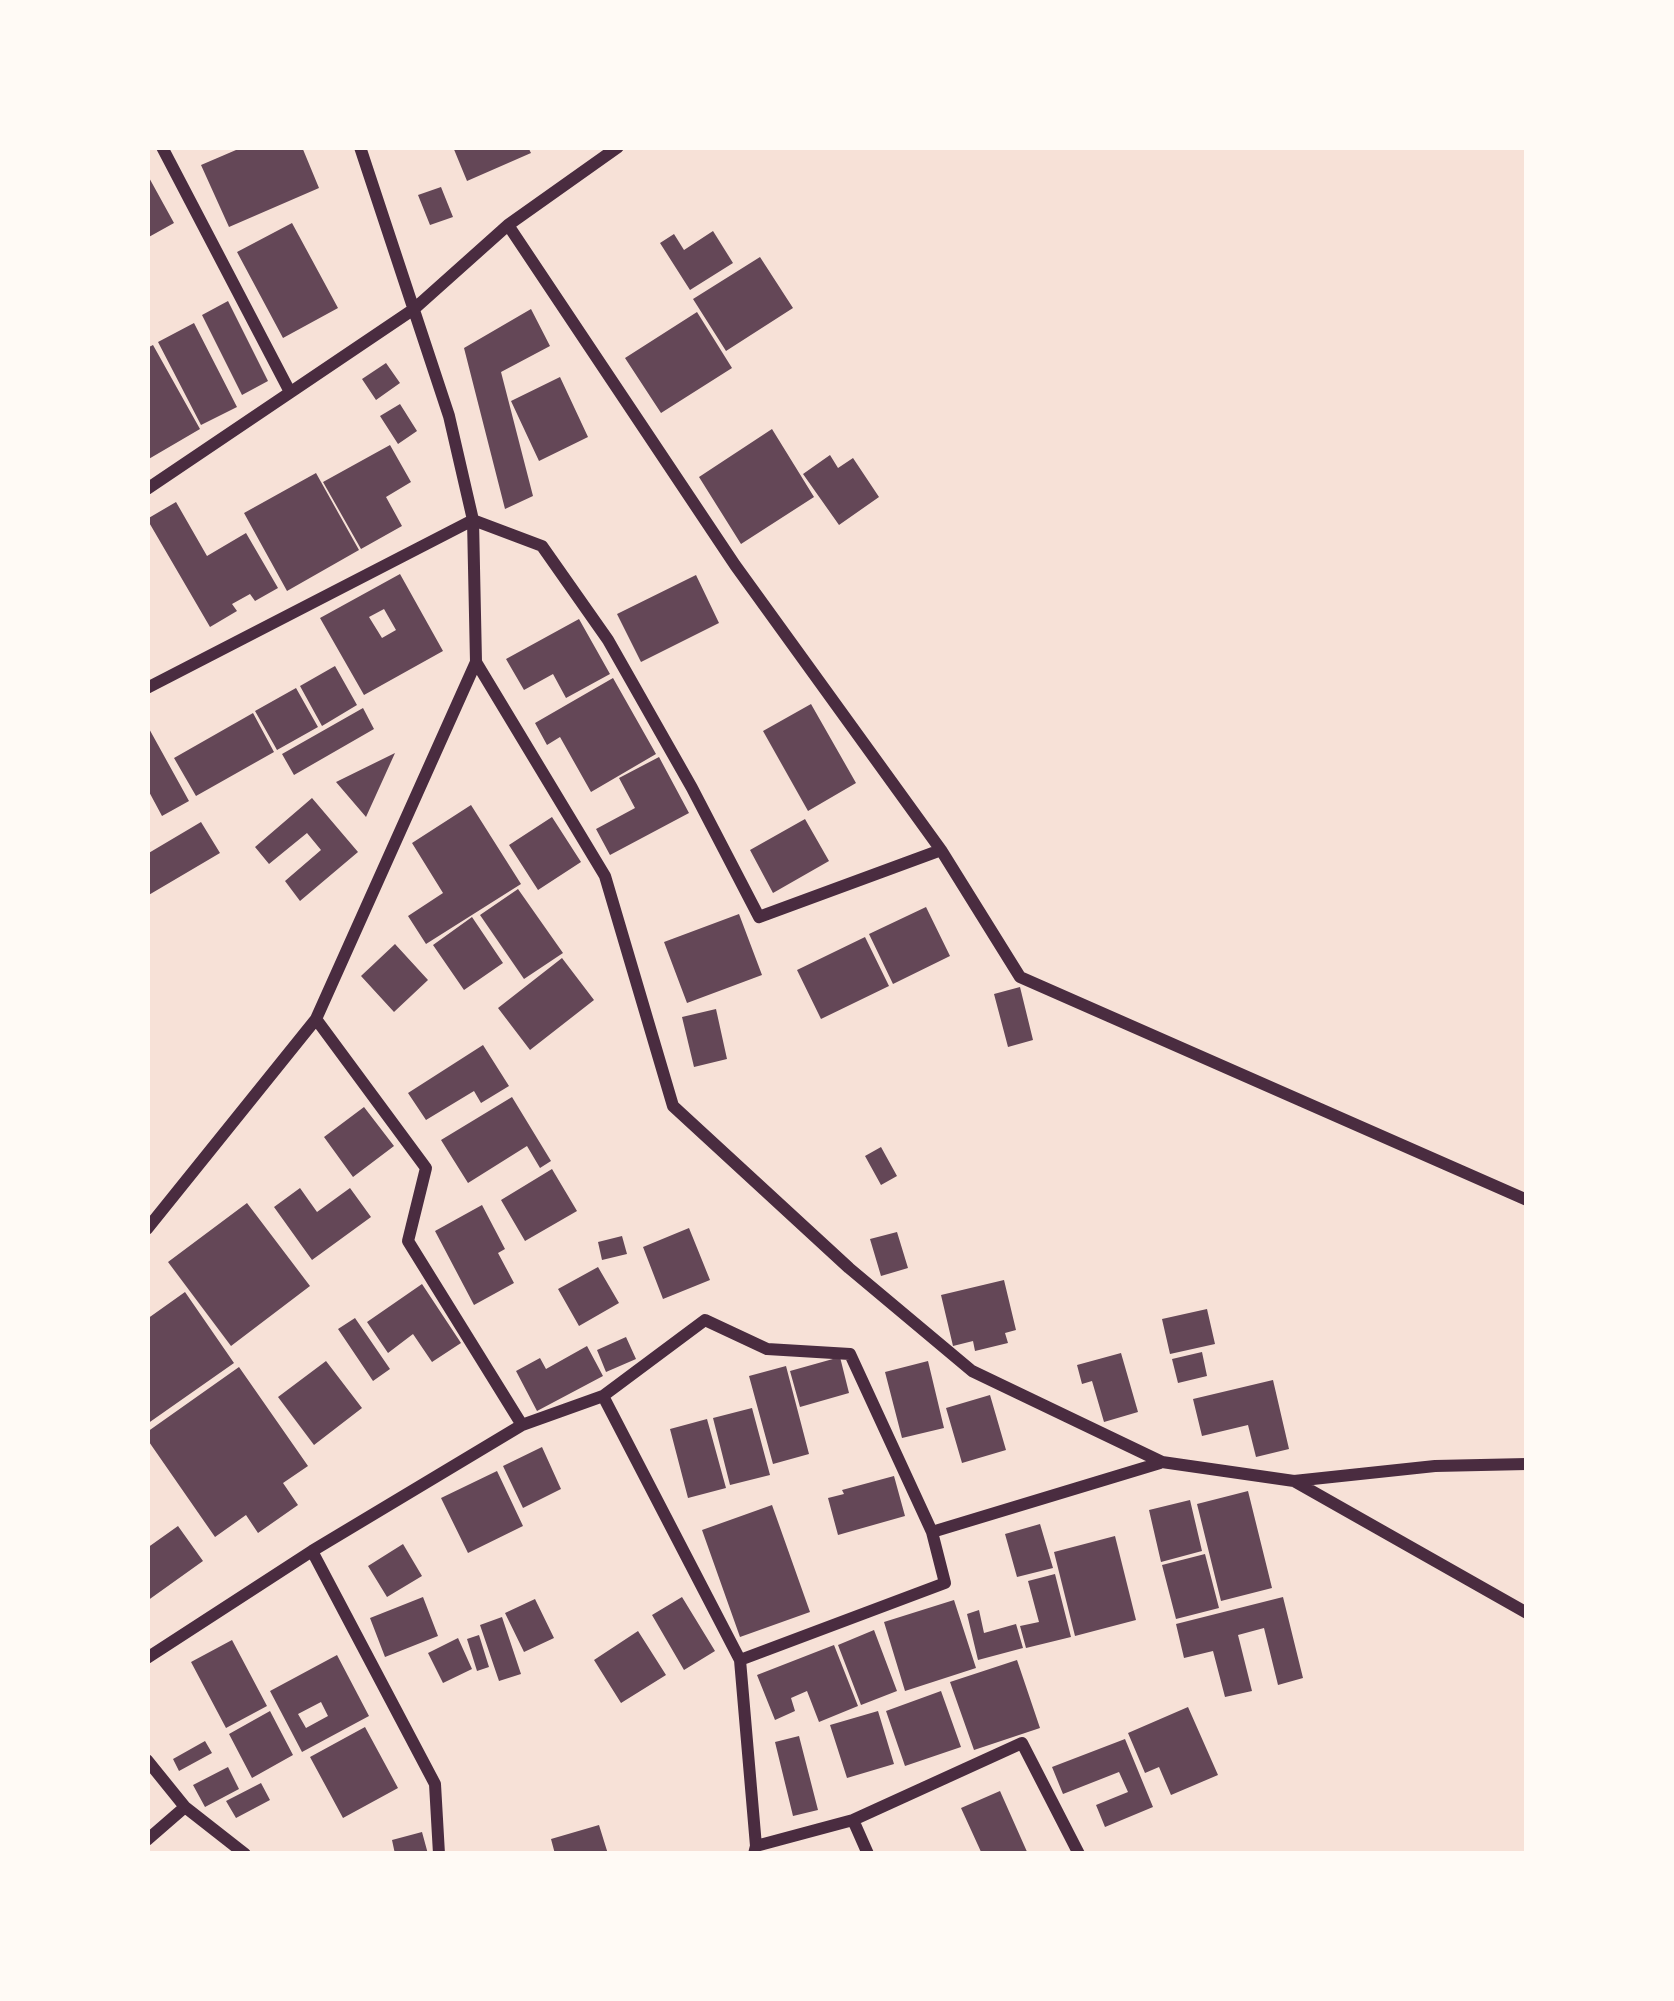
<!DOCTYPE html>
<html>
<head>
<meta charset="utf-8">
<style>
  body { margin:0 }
  #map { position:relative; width:1674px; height:2001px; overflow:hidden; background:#f7e1d7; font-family:Signika,sans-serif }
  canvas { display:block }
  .frame { position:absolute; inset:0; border:150px solid #fffaf5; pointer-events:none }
</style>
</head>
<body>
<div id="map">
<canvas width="1674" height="2001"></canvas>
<div class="frame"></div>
</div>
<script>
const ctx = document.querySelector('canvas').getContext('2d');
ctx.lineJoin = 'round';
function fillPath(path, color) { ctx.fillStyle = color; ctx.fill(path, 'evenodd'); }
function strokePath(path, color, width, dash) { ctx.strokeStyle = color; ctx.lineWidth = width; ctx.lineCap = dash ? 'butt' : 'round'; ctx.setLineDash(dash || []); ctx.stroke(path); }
const building = new Path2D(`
  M243,147H302L319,188L229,227L201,165Z
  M453,147H528L531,153L467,181Z
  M147,174L174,223L147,238Z
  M441,187L453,217L430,225L418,195Z
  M292,223L338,308L283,338L237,252Z
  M713,231L733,263L690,290L660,243L674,234L684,250Z
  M760,257L793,308L726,351L693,299Z
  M228,301L268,381L242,395L202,315Z
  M531,309L550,346L501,372L533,496L505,509L464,348Z
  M697,312L732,368L661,413L625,358Z
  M194,323L237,407L201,425L158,342Z
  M153,345L200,429L147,460V348Z
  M386,363L400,383L376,400L362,379Z
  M560,377L588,437L539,461L511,401Z
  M400,404L417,431L398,444L380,416Z
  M772,429L814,497L741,544L699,477Z
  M390,445L411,482L386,497L402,526L361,549L323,482Z
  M830,455L838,468L853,458L879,497L839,525L803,474Z
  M316,473L359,550L287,591L244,513Z
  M176,502L207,556L246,533L278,588L255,601L250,594L232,604L237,611L210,627L147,519Z
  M400,574L443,651L364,695L320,618ZM384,609L396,630L382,638L369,617Z
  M696,575L719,623L641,662L617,614Z
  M579,619L610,674L566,698L553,674L524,690L506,659Z
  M335,666L357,705L322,726L300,686Z
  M613,678L656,754L591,792L560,737L547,745L535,723Z
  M296,688L318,727L277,750L255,711Z
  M811,704L856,783L808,811L763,731Z
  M363,708L374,729L294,775L282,754Z
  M253,713L274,752L196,796L174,758Z
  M147,725L189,801L162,816L147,788Z
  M395,753L366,817L336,782Z
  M659,757L689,813L610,855L596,829L635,808L619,778Z
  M312,798L358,852L300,901L285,881L321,850L307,833L269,864L255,847Z
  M471,805L521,884L426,944L408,916L443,893L412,843Z
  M552,817L581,862L538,890L509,845Z
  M805,819L829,861L773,893L750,850Z
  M201,822L220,853L147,896V854Z
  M518,889L563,953L524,979L480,915Z
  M926,907L950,956L893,984L869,934Z
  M739,914L762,975L687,1003L664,942Z
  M472,917L503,963L464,990L433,945Z
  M865,937L889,986L821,1019L797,970Z
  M395,944L428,980L394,1012L361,976Z
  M562,958L594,1000L530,1050L498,1008Z
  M1020,987L1033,1040L1008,1047L994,994Z
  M716,1009L727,1059L694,1067L682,1017Z
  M483,1045L509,1086L481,1103L474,1091L426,1120L408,1093Z
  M512,1097L551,1161L540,1168L527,1146L468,1183L441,1140Z
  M364,1107L394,1146L353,1177L324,1137Z
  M881,1147L897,1176L881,1185L865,1156Z
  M552,1169L577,1211L525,1241L501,1200Z
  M300,1188L317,1212L350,1188L371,1217L312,1260L274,1207Z
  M247,1203L310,1286L231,1346L168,1262Z
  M482,1205L505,1249L498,1253L514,1283L474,1305L435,1231Z
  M689,1228L710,1280L663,1299L643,1247Z
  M897,1232L908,1268L881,1276L870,1239Z
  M622,1236L627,1254L602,1260L598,1242Z
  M598,1267L619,1303L579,1326L558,1289Z
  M1004,1280L1016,1330L1005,1333L1008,1343L975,1351L973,1341L953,1346L941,1295Z
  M422,1284L461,1343L432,1362L413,1334L388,1353L367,1322Z
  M185,1292L234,1363L147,1424V1319Z
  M1207,1309L1215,1344L1170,1354L1162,1319Z
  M355,1318L390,1369L373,1381L338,1329Z
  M626,1337L636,1359L606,1372L597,1350Z
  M587,1346L603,1376L537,1411L516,1371L540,1358L546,1369Z
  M1202,1352L1207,1376L1178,1383L1172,1359Z
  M1121,1353L1138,1412L1104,1422L1092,1381L1082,1384L1077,1365Z
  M840,1357L849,1393L800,1407L790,1371Z
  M326,1361L362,1408L314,1445L278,1397Z
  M928,1361L944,1428L902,1438L885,1372Z
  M786,1366L809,1454L773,1464L749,1376Z
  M239,1367L308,1466L283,1483L298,1505L258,1533L246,1515L215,1537L147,1439V1432Z
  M1273,1380L1289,1449L1256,1457L1248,1425L1202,1436L1193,1399Z
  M990,1395L1006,1450L962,1463L946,1408Z
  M752,1408L770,1475L730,1485L713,1418Z
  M707,1419L726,1488L688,1498L670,1429Z
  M542,1447L561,1489L523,1508L503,1466Z
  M497,1471L523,1526L468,1553L441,1498Z
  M894,1476L905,1516L838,1535L828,1498L844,1494L842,1490Z
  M1248,1491L1272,1588L1221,1601L1197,1504Z
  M1190,1500L1202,1551L1161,1562L1149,1510Z
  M772,1505L810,1612L740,1637L702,1530Z
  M1040,1524L1053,1568L1017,1577L1005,1534Z
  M178,1526L203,1561L147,1601V1548Z
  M1115,1536L1136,1620L1075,1636L1054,1552Z
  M403,1544L422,1576L387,1597L368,1566Z
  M1205,1554L1219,1608L1176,1619L1162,1565Z
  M1055,1574L1071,1637L1026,1648L1020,1626L1039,1622L1028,1581Z
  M423,1597L438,1636L385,1657L370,1618Z
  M682,1597L715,1651L684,1670L652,1615Z
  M1283,1597L1303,1678L1278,1685L1264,1628L1238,1635L1252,1691L1225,1697L1213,1651L1184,1658L1176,1624Z
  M535,1599L554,1638L524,1652L505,1613Z
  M954,1600L976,1668L905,1691L884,1622Z
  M979,1610L984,1633L1016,1624L1023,1648L978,1660L967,1614Z
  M502,1617L521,1674L499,1681L480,1625Z
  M874,1630L897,1691L861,1705L838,1645Z
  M638,1631L666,1675L621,1703L594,1660Z
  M479,1635L489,1667L477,1671L467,1639Z
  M458,1638L472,1669L443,1683L428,1653Z
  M232,1640L267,1706L226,1728L191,1662Z
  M834,1645L858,1706L819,1722L807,1691L791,1698L795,1711L775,1720L757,1675Z
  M337,1655L369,1716L302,1752L270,1691ZM321,1702L328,1716L306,1728L298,1714Z
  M1017,1660L1040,1728L974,1750L950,1682Z
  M941,1691L961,1747L905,1766L886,1711Z
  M1188,1707L1218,1775L1171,1795L1159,1767L1145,1773L1128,1733Z
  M270,1711L293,1755L252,1778L229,1734Z
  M878,1711L894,1764L847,1778L830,1725Z
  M365,1727L398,1788L343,1818L310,1757Z
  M799,1736L818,1810L793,1816L775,1742Z
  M1125,1739L1153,1807L1105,1827L1096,1805L1128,1792L1119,1772L1063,1794L1052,1767Z
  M205,1741L212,1753L179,1771L173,1759Z
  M228,1767L239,1789L205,1807L193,1785Z
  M261,1783L270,1800L236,1818L226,1801Z
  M1000,1791L1028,1854H982L961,1808Z
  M599,1825L608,1854H555L551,1839Z
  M422,1832L428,1854H395L392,1840Z`);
const minor = new Path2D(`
  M162,147L290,392
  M508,225L735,565L941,850
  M147,489L414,309L508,225L618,147
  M476,662L605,876L673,1106L849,1268L972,1371L1162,1462L1294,1481L1435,1466L1527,1464
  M147,688L473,520L542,546L608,640L692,788L759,917L941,850L1020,977L1527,1200
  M316,1019L426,1168L408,1241L522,1425
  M147,1229L316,1019L476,662L473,520L449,416L360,147
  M603,1396L705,1320L767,1349L850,1354L932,1532L945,1583L740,1660
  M1294,1481L1527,1613
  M932,1532L1160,1463
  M312,1551L435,1784L439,1854
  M147,1658L312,1551L522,1425L603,1396L740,1660L756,1846L754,1854
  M147,1760L185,1807L245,1854
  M853,1820L1022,1743L1079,1854
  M147,1840L185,1807
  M756,1846L853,1820L868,1854`);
fillPath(building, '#644757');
strokePath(minor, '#4a2c40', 12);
</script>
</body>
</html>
